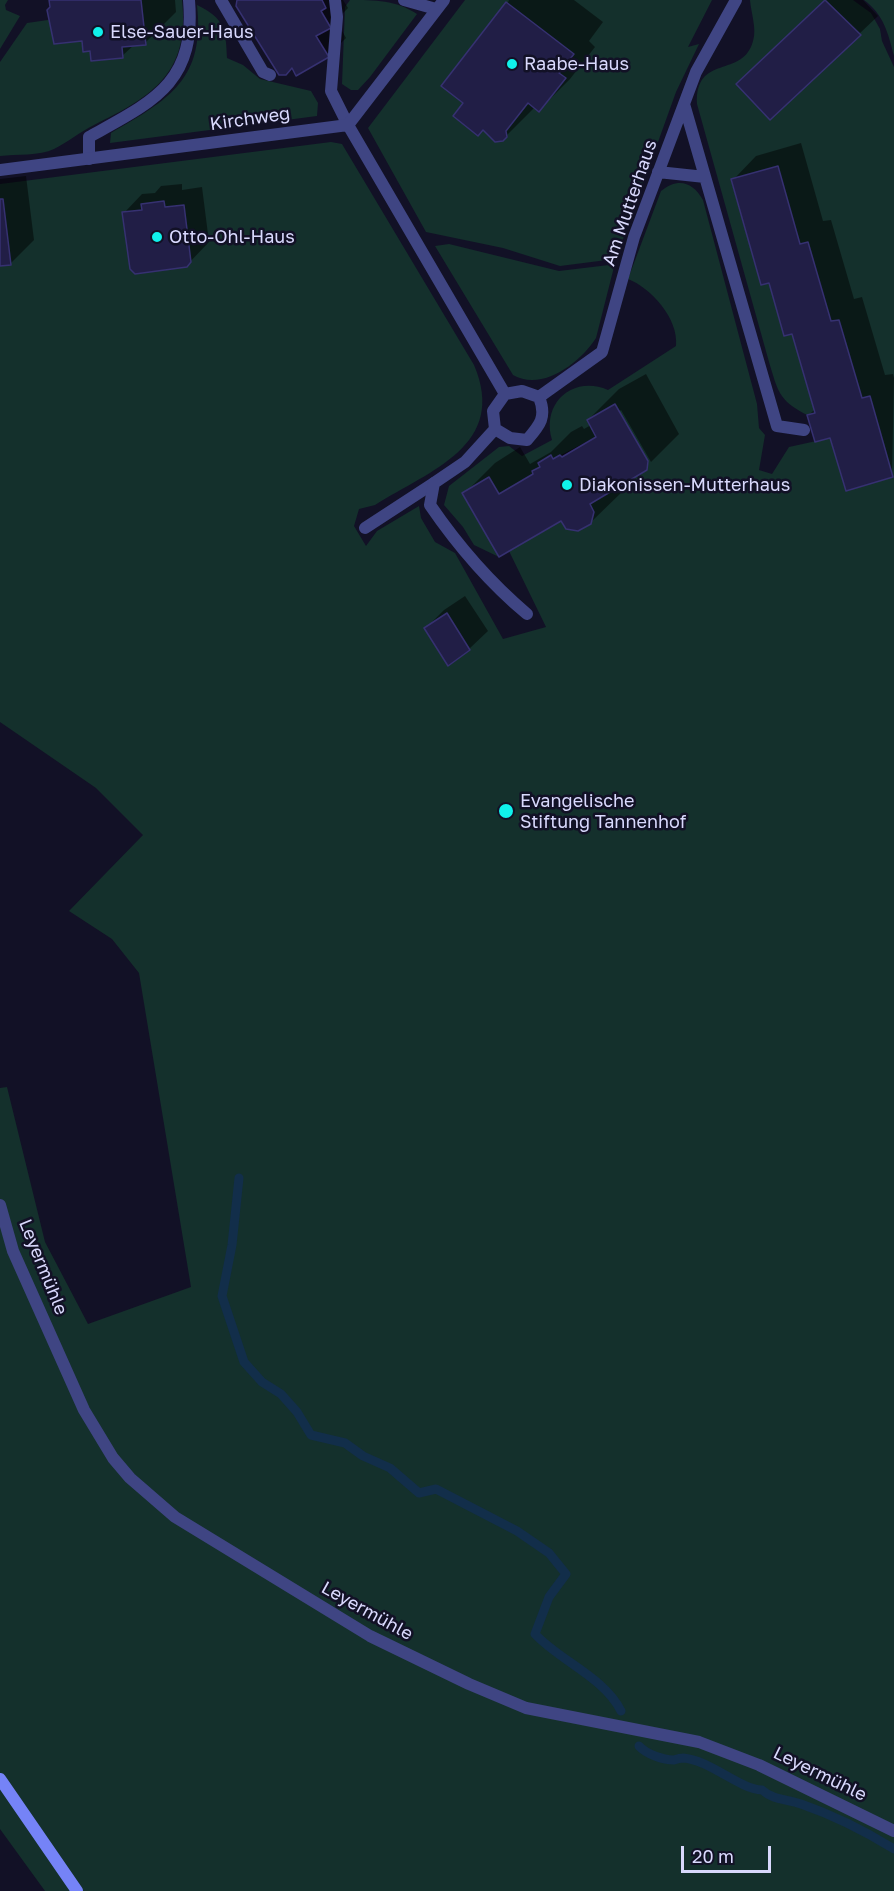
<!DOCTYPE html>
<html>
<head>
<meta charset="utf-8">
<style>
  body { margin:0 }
  #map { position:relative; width:894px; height:1891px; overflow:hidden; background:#121126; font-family:"Golos Text",sans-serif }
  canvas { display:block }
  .scale { position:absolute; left:681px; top:1846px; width:90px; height:27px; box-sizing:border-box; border:3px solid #d9d9fd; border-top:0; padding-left:8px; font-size:18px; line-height:21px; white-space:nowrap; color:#d9d9fd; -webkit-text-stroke:4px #121126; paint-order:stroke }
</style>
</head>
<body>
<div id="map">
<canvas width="894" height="1891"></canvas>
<div class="scale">20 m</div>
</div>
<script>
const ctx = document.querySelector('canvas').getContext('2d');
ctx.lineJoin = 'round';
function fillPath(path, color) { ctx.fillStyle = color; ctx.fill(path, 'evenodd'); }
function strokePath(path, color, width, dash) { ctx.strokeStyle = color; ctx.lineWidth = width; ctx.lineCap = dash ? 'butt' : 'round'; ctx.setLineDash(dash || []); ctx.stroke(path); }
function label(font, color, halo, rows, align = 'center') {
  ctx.font = font + ' "Golos Text",sans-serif'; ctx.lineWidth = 5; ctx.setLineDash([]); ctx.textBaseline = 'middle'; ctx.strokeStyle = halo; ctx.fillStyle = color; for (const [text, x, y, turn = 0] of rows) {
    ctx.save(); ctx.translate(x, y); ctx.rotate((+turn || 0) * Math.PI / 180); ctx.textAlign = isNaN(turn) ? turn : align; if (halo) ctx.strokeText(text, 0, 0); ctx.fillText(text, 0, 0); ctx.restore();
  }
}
const green = new Path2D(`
  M0,0H8L5,5L6,10L20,16L0,49Z
  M141,0H182C190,73 153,96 94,125C80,132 68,142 54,149C40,156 16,154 0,156V62L27,23L48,20L51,22L54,44L82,41L83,52L90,51L92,61L123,58L122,47L145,44Z
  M350,0C375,0 396,0 417,14L370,77L358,90H351L342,84L345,7Z
  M465,0H712L688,47L699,44L676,92L617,256L607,260L560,266L503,248L426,232L368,128Z
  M750,0H853L871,13L880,29L882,41L894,67V1891H45L0,1829V1088L7,1087L45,1242L88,1324L191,1287L139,973L112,939L69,911L143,835L96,788L0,722V184L331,142L342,144L474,365C508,445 431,470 375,505L359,509L354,526L366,546L377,531L419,506L421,518L435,542L455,553L503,639L546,627L509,551L561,521L566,529L578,531L591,524L594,512L590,504L647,470L648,461L615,404L587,420L596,437L553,459L551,456L538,463L540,467L532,471L533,474L499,494L489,477L462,493L499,557L474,545L463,527L444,505L449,486L499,447L509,446L522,456L552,440C541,403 573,375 608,390L676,346C679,319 651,288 628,279L661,191C678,177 693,182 703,200L757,404L759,428L765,435L759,470L772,474L789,447L830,438L846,491L893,477L870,397L862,398L839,320L831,321L808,242L800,244L777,166L731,180L761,285L769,283L784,336L792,334L815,413L807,415C778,400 778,391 769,362L697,104C695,53 743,79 753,41C757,29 751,13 750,0ZM447,614L470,650L448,666L424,628Z
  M864,0H894V56C888,33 884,15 864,0Z
  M197,5C225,18 226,31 227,58L243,65L260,79L311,91L318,103L317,116L110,143L111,133C170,99 205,79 197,5Z
  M449,244L559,271L609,265L614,267L596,338C580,363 542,392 513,375L435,246Z`);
const shadow = new Path2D(`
  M51,0H175L176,12L145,43L134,45L122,56L91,49L51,7Z
  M239,0H343L348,8L336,20L346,38L328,56Z
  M509,0H574L603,22L589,41L595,47L570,79L539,110L535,107L502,140L465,102Z
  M826,0H863L878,16L859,34L756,66Z
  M801,143L823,221L831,220L854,299L862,297L885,375L893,374L894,378L892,476L831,436L809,415L815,409L793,332L770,282L733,180L756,156Z
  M26,176L34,240L11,263L0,265V179Z
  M182,184V190L202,187L209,242L186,266L124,213L142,194L155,193L161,186Z
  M646,374L679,434L651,462L621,410L618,413L648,464L651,462L624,480L622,492L590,523L464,494L495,463L520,447L530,464L551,452L571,432L582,426L584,429L591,425L588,420L619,389Z
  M465,596L488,631L469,649L448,664L426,628L444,610Z`);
const stream = new Path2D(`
  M239,1178L232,1245L222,1296L244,1362L262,1382L281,1394L297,1412L311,1435L345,1443L363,1456L390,1468L419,1493L436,1489L517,1531L549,1553L566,1574L549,1597L535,1634C560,1661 604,1677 621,1711
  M639,1746C646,1754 663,1760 674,1760C677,1759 680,1758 683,1758C710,1760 739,1789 762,1790C773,1800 787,1799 801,1804C833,1815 865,1831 894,1849`);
const building = new Path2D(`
  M49,0H141L146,45L122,47L123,58L91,61L90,51L83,52L82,41L54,44L47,10L50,7Z
  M237,0H322L326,8L321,11L331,28L316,36L329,57L296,76L292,68L286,75H279L236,6Z
  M825,0L861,35L770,120L736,84Z
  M506,2L574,54L559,73L566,78L539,112L528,103L506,131L507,137L503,141L495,142L483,130L478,136L453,116L463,103L441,86Z
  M778,166L800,244L808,242L831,321L839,320L862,398L870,396L893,477L846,491L830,438L815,442L807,415L815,413L792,334L784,336L769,283L761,285L731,179Z
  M0,199H3L11,265L0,266Z
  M164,201L165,207L184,205L191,262L187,267L135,274L130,269L122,212L142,210L141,204Z
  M615,404L648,461L647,470L590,504L594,512L591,524L578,531L566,529L561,521L499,557L462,493L489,477L499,494L533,474L532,471L540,467L538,463L551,455L553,459L560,455L562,457L596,437L587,420Z
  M447,613L470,650L448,666L424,628Z`);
const service = new Path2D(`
  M221,0L263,72L270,75
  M335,0L337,17L331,91L348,125
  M404,0L436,9
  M89,159V137C154,101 196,83 189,0
  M365,528L434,483`);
const minor = new Path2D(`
  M684,104L777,426L804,430
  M348,125L505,394
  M0,170L348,125L444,0
  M658,172L705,177
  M522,391L539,397C547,417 540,425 527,440L510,438L495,429L493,411L505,394Z
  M539,397L602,352L634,237L684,104L696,72L736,0
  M495,429L465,462L434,483L430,505C458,546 489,582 527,614
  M0,1205L13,1251L84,1410L113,1458L130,1478L175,1517L370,1636L469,1684L526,1708L699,1742L759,1765L894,1831`);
const secondary = new Path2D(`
  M0,1779L77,1891`);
const markers = [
  [98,32,6,"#10f1eb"],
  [512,64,6,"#10f1eb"],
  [157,237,6,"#10f1eb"],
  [567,485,6,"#10f1eb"],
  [506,811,8,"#10f1eb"]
];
const poiNames = [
  ["Else-Sauer-Haus",110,32],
  ["Raabe-Haus",524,64],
  ["Otto-Ohl-Haus",169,237],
  ["Diakonissen-Mutterhaus",579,485],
  ["Evangelische",520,801],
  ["Stiftung Tannenhof",520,822]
];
const streetNames = [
  ["Kirchweg",250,119,-8],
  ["Am Mutterhaus",630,203,-71],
  ["Leyermühle",43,1267,68],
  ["Leyermühle",367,1611,29],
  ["Leyermühle",820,1774,26]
];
fillPath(green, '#14302c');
fillPath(shadow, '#0007');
strokePath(stream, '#122e4a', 9);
fillPath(building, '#211e46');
strokePath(building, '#363171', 1.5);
strokePath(service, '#3f4583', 12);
strokePath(minor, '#3f4583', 12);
strokePath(secondary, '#7583f7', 12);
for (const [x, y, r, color] of markers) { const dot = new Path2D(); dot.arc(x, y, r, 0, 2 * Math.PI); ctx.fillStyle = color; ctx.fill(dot); strokePath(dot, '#121126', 2); }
label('18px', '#d9d9fd', '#121126', poiNames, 'left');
label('18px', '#d9d9fd', '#121126', streetNames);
</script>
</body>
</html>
